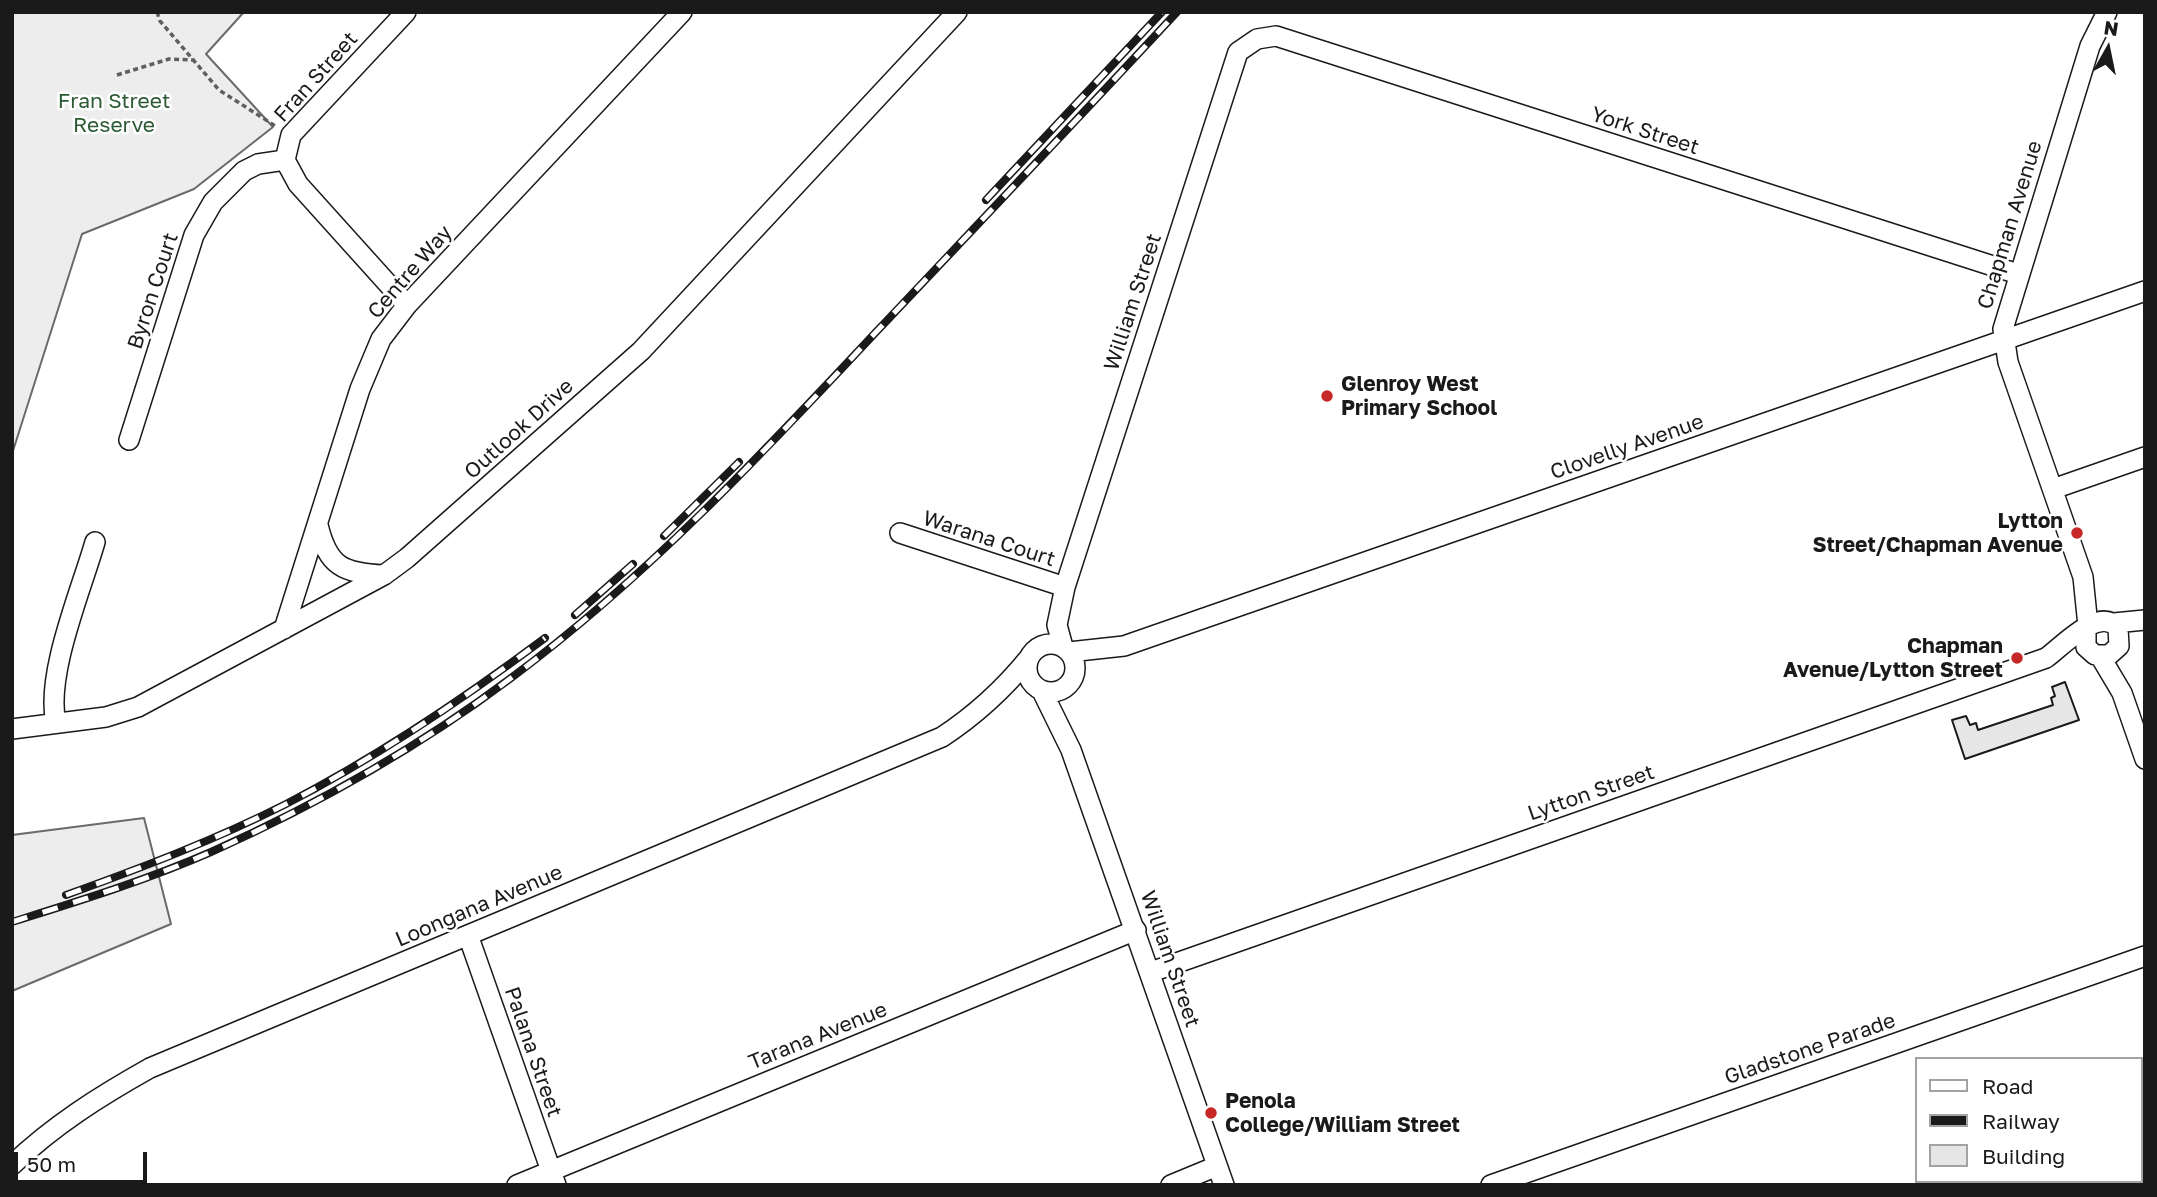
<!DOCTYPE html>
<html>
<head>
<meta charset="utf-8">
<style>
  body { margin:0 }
  #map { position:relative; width:2157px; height:1197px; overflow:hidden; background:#fff; font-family:"Golos Text",sans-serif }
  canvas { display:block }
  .frame { position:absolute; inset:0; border:14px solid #1a1a1a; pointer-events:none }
  .legend { position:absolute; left:1915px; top:1057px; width:228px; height:126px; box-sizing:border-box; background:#fff; border:2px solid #a3a3a3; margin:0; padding:9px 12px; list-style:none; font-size:21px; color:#1a1a1a }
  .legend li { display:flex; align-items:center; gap:14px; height:35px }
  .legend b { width:35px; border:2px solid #a3a3a3 }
  .north { position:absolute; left:2073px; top:14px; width:70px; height:70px; -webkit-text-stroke:5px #fff; paint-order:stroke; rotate:9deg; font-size:19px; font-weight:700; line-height:28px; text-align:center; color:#1a1a1a }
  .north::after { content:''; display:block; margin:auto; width:24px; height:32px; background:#1a1a1a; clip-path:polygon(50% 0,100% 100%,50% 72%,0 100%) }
  .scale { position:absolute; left:14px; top:1152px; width:133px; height:32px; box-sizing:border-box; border:4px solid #1a1a1a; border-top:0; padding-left:9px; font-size:21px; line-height:24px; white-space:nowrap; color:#1a1a1a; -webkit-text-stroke:5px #fff; paint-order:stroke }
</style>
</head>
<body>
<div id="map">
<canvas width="2157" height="1197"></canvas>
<div class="frame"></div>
<ul class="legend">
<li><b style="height:9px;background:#fff"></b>Road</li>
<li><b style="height:9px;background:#1a1a1a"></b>Railway</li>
<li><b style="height:19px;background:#e6e6e6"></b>Building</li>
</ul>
<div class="north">N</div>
<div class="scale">50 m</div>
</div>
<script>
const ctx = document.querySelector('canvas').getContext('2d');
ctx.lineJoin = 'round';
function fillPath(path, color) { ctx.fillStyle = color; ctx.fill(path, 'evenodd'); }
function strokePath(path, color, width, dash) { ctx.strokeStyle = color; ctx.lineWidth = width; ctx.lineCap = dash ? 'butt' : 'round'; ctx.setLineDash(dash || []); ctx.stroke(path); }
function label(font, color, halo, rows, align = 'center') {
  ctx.font = font + ' "Golos Text",sans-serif'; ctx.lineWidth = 5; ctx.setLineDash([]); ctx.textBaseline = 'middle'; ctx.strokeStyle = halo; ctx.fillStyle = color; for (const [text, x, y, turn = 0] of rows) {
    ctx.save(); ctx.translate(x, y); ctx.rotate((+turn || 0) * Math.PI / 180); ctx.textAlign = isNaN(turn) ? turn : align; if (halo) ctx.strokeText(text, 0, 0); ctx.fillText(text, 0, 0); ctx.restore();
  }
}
const built = new Path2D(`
  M12,12H244L206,54L273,127L194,189L82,234L12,454Z
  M144,818L171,924L12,991V835Z`);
const building = new Path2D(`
  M2065,682L2079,720L1965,759L1952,720L1966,716L1970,725L1976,723L1978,730L2053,705L2051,698L2055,696L2052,687Z`);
const path = new Path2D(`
  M157,12L160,21L219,90L277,127
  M117,75L169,59L194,60`);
const minor = new Path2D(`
  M406,12L291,135L285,160L298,184L407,305
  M129,440L194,235L213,202L244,171L258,164L285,160
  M2053,489L2145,457
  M318,525C328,567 343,573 384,575
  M900,533L1065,587
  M2114,623L2145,620
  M2088,626L2083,577L2008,362L2003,329L2090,46L2107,12
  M284,629L360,389L381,339L407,305L682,12
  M1027 668a24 24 0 1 1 48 0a24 24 0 1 1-48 0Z
  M1063,647L1057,625L1065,587L1238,52L1257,39L1276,36L2018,274
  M1069,652L1124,646L2145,291
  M2100,656L2122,693L2145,759
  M1042,691L1071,750L1224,1185
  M56,723C45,675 81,591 95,542
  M12,729L106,717L138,707L384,575L407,558L641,351L957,12
  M468,935L556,1185
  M1151,972L2046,658C2065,644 2099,606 2118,628L2119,646L2109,655H2095L2086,647V630
  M12,1165C54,1125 100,1096 150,1068L942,737C977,714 1003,690 1029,658
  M517,1185L1136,930
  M1171,1185L1217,1166
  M1491,1185L2145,956`);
const rail = new Path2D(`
  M986,200L1162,12
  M664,536L739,462
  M575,615L633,564
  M66,895C141,868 215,840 286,804C377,757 462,700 545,638
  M12,922C79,901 147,880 211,852C316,805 419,747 511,678C647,577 762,454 877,331C977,225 1078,119 1177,12`);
const markers = [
  [1327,396,7,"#c62828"],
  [2077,533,7,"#c62828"],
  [2017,658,7,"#c62828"],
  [1211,1113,7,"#c62828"]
];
const streetNames = [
  ["Fran Street",316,77,-48],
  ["York Street",1645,131,18],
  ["Chapman Avenue",2010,225,-73],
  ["Centre Way",410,272,-49],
  ["Byron Court",153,291,-72],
  ["William Street",1133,302,-72],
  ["Outlook Drive",519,429,-42],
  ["Clovelly Avenue",1627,447,-19],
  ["Warana Court",989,539,18],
  ["Lytton Street",1591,793,-19],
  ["Loongana Avenue",479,906,-23],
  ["William Street",1170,959,71],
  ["Tarana Avenue",818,1036,-22],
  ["Gladstone Parade",1810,1049,-19],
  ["Palana Street",533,1052,71]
];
const parkNames = [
  ["Fran Street",114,101],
  ["Reserve",114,125]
];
const poiNames = [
  ["Glenroy West",1341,384],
  ["Primary School",1341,408],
  ["Lytton",2063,521,"right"],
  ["Street/Chapman Avenue",2063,545,"right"],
  ["Chapman",2003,646,"right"],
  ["Avenue/Lytton Street",2003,670,"right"],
  ["Penola",1225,1101],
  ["College/William Street",1225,1125]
];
fillPath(built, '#ededed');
strokePath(built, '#6a6a6a', 2);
fillPath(building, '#e6e6e6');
strokePath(building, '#1a1a1a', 2);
strokePath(minor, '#1a1a1a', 22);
strokePath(path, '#5f5f5f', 3.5, [5, 3.5]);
strokePath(minor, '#fff', 19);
strokePath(rail, '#1a1a1a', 8);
strokePath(rail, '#fff', 5, [16]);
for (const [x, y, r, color] of markers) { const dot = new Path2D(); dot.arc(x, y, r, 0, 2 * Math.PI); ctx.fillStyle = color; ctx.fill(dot); strokePath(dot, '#fff', 2.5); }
label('21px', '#1a1a1a', '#fff', streetNames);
label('21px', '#2b5a34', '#fff', parkNames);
label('bold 21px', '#1a1a1a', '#fff', poiNames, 'left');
</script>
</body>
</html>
